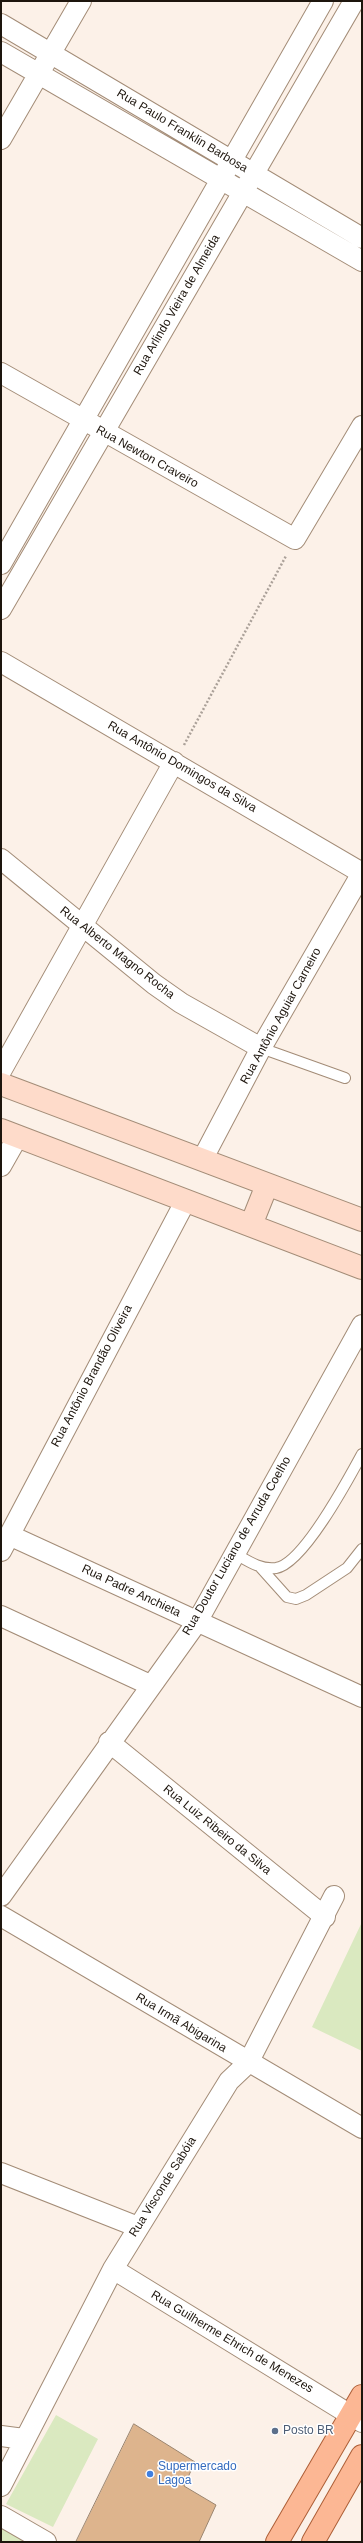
<!DOCTYPE html>
<html>
<head>
<meta charset="utf-8">
<style>
  body { margin:0 }
  #map { position:relative; width:363px; height:2543px; overflow:hidden; background:#fcf1e8; font-family:Arial,sans-serif }
  canvas { display:block }
  .frame { position:absolute; inset:0; border:2px solid #1d150d; pointer-events:none }
</style>
</head>
<body>
<div id="map">
<canvas width="363" height="2543"></canvas>
<div class="frame"></div>
</div>
<script>
const ctx = document.querySelector('canvas').getContext('2d');
ctx.lineJoin = 'round';
function fillPath(path, color) { ctx.fillStyle = color; ctx.fill(path, 'evenodd'); }
function strokePath(path, color, width, dash) { ctx.strokeStyle = color; ctx.lineWidth = width; ctx.lineCap = dash ? 'butt' : 'round'; ctx.setLineDash(dash || []); ctx.stroke(path); }
function label(font, color, halo, rows, align = 'center') {
  ctx.font = font + ' Arial,sans-serif'; ctx.lineWidth = 3; ctx.setLineDash([]); ctx.textBaseline = 'middle'; ctx.strokeStyle = halo; ctx.fillStyle = color; for (const [text, x, y, turn = 0] of rows) {
    ctx.save(); ctx.translate(x, y); ctx.rotate((+turn || 0) * Math.PI / 180); ctx.textAlign = isNaN(turn) ? turn : align; if (halo) ctx.strokeText(text, 0, 0); ctx.fillText(text, 0, 0); ctx.restore();
  }
}
const green = new Path2D(`
  M362,1922V2051L312,2027Z
  M56,2415L98,2439L53,2527L6,2504Z
  M1,2524L31,2542H1Z`);
const building = new Path2D(`
  M134,2424L195,2462L184,2486L216,2505L199,2542H76Z`);
const path = new Path2D(`
  M184,745L286,556`);
const service = new Path2D(`
  M261,1048L345,1078
  M234,1553C248,1561 260,1570 276,1568C303,1564 349,1478 362,1454
  M261,1568L287,1597L296,1599L306,1595L347,1568L362,1549`);
const minor = new Path2D(`
  M1,24L362,238
  M1,52L362,261
  M1,139L81,1
  M1,373L295,539L362,426
  M1,564C108,376 217,189 323,1
  M1,609L354,1
  M1,662L362,873
  M1,859L154,984L181,1003L261,1048
  M1,1071L174,762
  M202,1160L261,1048L362,873
  M1,1166L18,1136
  M9,1535L362,1697
  M1,1551L185,1202
  M1,1616L150,1685
  M109,1742L325,1917
  M1,1896L197,1622L362,1325
  M1,1916L362,2128
  M1,2173L138,2227
  M113,2269L362,2422
  M1,2436L24,2439
  M1,2486L113,2269L229,2081L248,2063L334,1896
  M1,2516L46,2542`);
const secondary = new Path2D(`
  M1,1084L362,1220
  M1,1130L362,1268
  M251,1225L267,1185`);
const primary = new Path2D(`
  M277,2542L362,2396
  M313,2542L362,2456`);
const markers = [
  [275,2431,4,"#5c6f8a"],
  [150,2474,4,"#3f7fe0"]
];
const streetNames = [
  ["Rua Paulo Franklin Barbosa",182,131,31],
  ["Rua Arlindo Vieira de Almeida",177,305,-60],
  ["Rua Newton Craveiro",147,457,29],
  ["Rua Antônio Domingos da Silva",182,767,30],
  ["Rua Alberto Magno Rocha",117,953,38],
  ["Rua Antônio Aguiar Carneiro",281,1016,-61],
  ["Rua Antônio Brandão Oliveira",92,1376,-62],
  ["Rua Doutor Luciano de Arruda Coelho",237,1546,-60],
  ["Rua Padre Anchieta",131,1591,25],
  ["Rua Luiz Ribeiro da Silva",217,1830,39],
  ["Rua Irmã Abigarina",181,2023,31],
  ["Rua Visconde Sabóia",163,2187,-58],
  ["Rua Guilherme Ehrich de Menezes",232,2342,31]
];
const serviceNames = [
  ["Posto BR",283,2431]
];
const shopNames = [
  ["Supermercado",158,2467],
  ["Lagoa",158,2481]
];
fillPath(green, '#dae9c0');
fillPath(building, '#ddb48d');
strokePath(building, '#9b856f', 1);
strokePath(service, '#a38c77', 12);
strokePath(minor, '#a38c77', 22);
strokePath(secondary, '#a38c77', 24);
strokePath(primary, '#ad5f37', 24);
strokePath(path, '#aba199', 2.5, [2, 2]);
strokePath(service, '#fff', 10);
strokePath(minor, '#fff', 20);
strokePath(secondary, '#fedbca', 22);
strokePath(primary, '#fcb794', 22);
for (const [x, y, r, color] of markers) { const dot = new Path2D(); dot.arc(x, y, r, 0, 2 * Math.PI); ctx.fillStyle = color; ctx.fill(dot); strokePath(dot, '#fff', 1.5); }
label('12px', '#1d150d', '#fff', streetNames);
label('12px', '#4e5e75', '#fff', serviceNames, 'left');
label('12px', '#366cbe', '#fff', shopNames, 'left');
</script>
</body>
</html>
